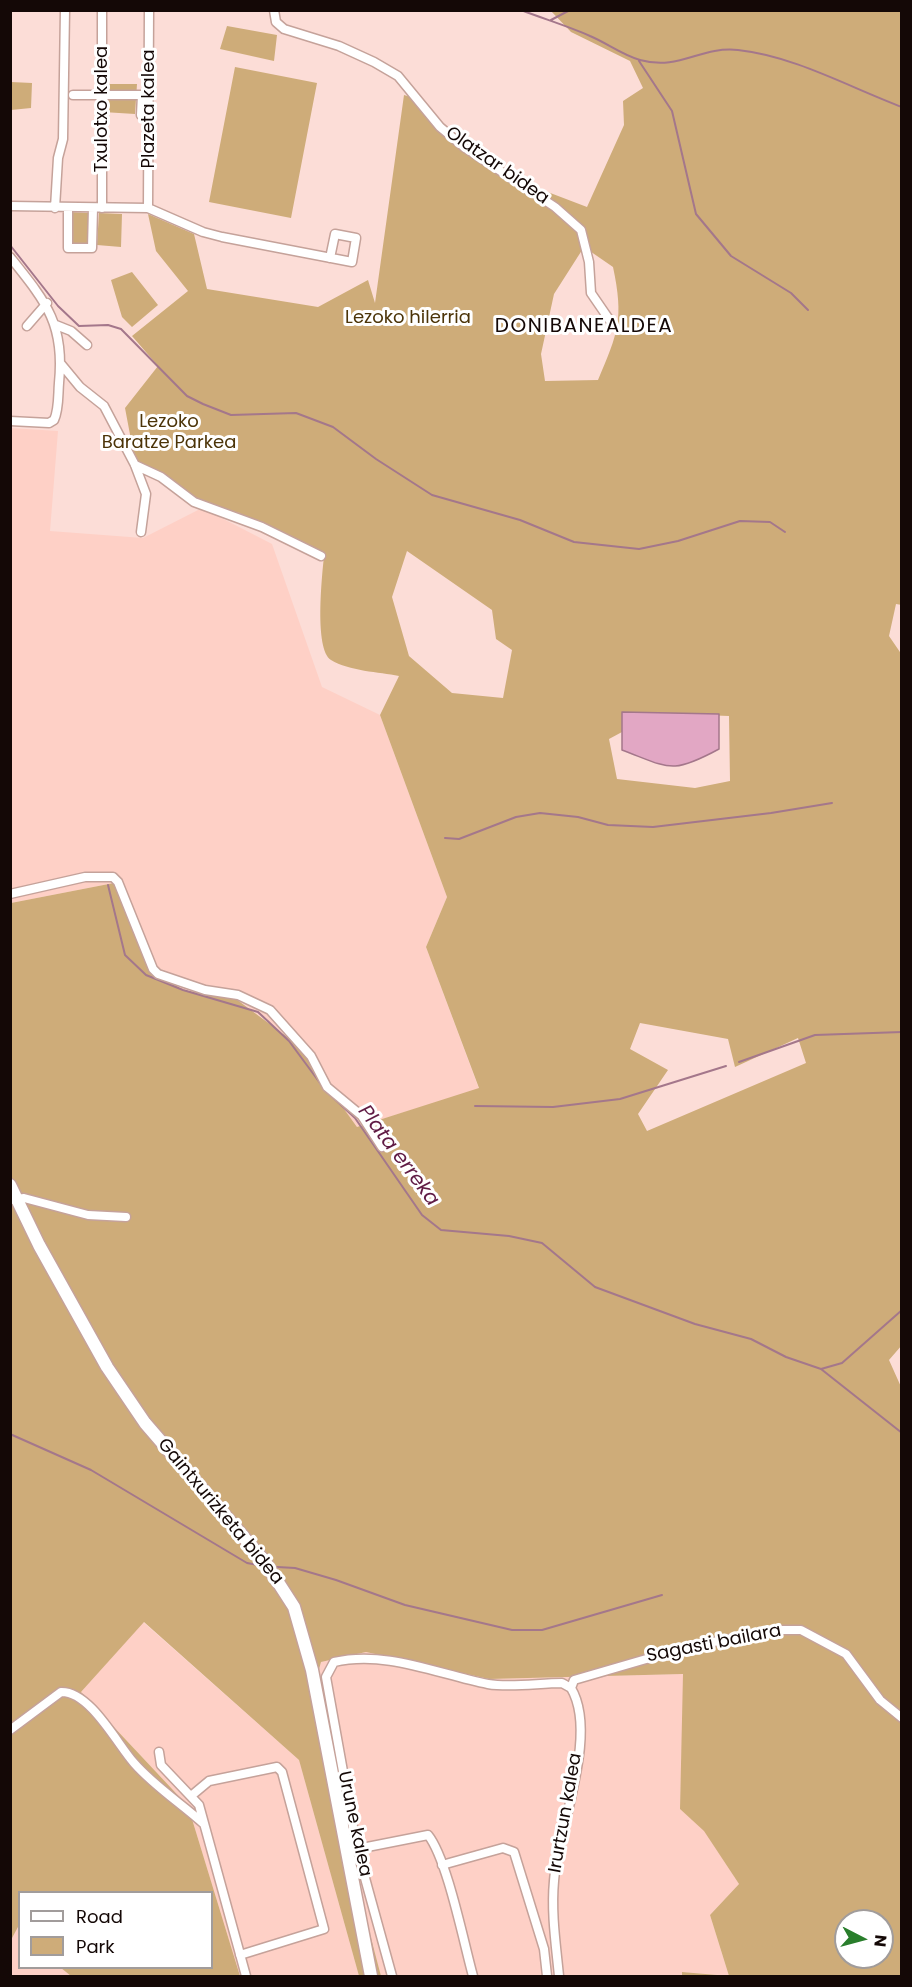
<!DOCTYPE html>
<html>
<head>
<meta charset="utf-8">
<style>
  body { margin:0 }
  #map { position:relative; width:912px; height:1987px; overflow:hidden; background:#fcddd7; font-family:Poppins,sans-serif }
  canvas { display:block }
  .frame { position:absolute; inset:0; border:12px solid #140806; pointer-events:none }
  .legend { position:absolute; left:18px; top:1891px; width:195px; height:78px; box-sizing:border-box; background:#fff; border:2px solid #a19c9b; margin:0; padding:8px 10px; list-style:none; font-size:18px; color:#140806 }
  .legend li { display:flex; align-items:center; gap:12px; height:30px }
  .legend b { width:30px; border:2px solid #a19c9b }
  .north { position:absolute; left:834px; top:1909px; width:60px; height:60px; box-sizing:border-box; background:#fff; border:2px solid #a19c9b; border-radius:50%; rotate:96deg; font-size:16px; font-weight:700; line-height:24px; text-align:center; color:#140806 }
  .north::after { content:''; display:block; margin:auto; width:21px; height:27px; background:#297e2c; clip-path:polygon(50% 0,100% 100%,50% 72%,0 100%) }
</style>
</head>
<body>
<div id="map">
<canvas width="912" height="1987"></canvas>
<div class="frame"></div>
<ul class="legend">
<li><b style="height:8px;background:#fff"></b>Road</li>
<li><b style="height:16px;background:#ceac79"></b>Park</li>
</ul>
<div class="north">N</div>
</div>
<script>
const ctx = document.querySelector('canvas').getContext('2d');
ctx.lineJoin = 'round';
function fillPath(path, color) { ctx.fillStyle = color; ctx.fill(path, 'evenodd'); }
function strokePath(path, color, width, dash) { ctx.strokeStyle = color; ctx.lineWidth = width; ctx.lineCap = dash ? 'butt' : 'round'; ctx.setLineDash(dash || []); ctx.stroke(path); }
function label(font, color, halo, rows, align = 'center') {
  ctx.font = font + ' Poppins,sans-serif'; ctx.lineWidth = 6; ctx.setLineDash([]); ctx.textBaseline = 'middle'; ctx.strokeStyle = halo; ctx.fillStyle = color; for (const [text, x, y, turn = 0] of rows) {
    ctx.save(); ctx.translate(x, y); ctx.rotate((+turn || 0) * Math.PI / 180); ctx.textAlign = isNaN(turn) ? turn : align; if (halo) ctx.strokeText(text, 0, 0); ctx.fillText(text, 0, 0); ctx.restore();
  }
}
const built = new Path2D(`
  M10,428L58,431L50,531L143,538L202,508L272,544L322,687L380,715L447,897L426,947L479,1089L357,1127L298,1045L237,999L183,990L153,970L119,882L11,903Z
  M143,1622L299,1760L359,1976H240L188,1806L81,1692Z
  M366,1652L489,1679L684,1674L680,1809L704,1830L739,1884L710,1915L729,1976L682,1972V1976H381L351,1862L317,1677L321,1662Z
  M18,1927L20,1968H61L71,1976H11V1940Z`);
const green = new Path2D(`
  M551,11H901L902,605L896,604L889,636L902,655V1345L889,1360L902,1389L901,1976H682V1972L729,1976L710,1915L739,1884L704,1831L680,1809L683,1674L489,1679L366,1652L321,1662L317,1677L351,1862L381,1976H359L299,1760L144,1622L81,1692L188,1806L240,1976H71L61,1968H212V1892H20L19,1929L18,1927L11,1940V903L119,882L153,970L183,990L236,999L298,1045L357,1127L479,1088L426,947L447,897L380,715L399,676C379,672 349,671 331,660C314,649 322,576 324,556L242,517L240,513L211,509L135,461L125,408L158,366L132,336L188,291L156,251L148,214L194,234L207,289L318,307L368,280L375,303L404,95L414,98L441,125L511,178L587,207L624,125L623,101L643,88L630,61L571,32ZM584,247L613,267C624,319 618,333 598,380L545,381L541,354L554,294ZM407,551L492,610L496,639L512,650L503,698L452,693L409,656L392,597ZM623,712L729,716L730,781L695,788L617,779L609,739L622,732ZM640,1023L728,1039L735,1067L798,1038L806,1063L647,1131L638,1114L668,1070L630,1049ZM846,1921H882V1957H846Z
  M227,26L277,35L274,61L220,49Z
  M235,67L317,83L291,218L209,202Z
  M11,82L32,83L31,108L11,110Z
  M103,84H137L135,114L103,112Z
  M69,212L90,213V247L69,246Z
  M99,213L122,214L121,247L97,245Z
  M132,272L158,305L132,327L122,317L111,280Z`);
const water = new Path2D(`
  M622,712L719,714V749C671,775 670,768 622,750Z`);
const stream = new Path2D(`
  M521,10C544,19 568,26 590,36C607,43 622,55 640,60C680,71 700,46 738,50C794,56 849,87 902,107
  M551,20L570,10
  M639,61L672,111L696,214L731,256L791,293L808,310
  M10,245L58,306L79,326L108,325L121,329L187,396L203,404L231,415L296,413L333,427L376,459L432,495L520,520L574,542L639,549L678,541L740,521L770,522L785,532
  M445,838L459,839L516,817L540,813L578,817L608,825L653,827L771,813L832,803
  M108,885L125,955L146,975L183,990L258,1012L289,1041L323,1087
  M739,1062L815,1035L902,1032
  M326,1091L355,1118L422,1215L441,1230L509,1236L542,1243L595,1287L695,1324L751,1339L786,1357L821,1369L902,1433
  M475,1106L553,1107L620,1099L726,1066
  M821,1369L842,1363L902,1310
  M10,1434L91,1470L247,1563L258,1565
  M277,1567L295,1568L336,1580L405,1605L512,1630H542L662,1595`);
const street = new Path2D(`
  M102,10V208
  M274,10L276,22L284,29L339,46L374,62L398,76L440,127L464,147L555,207L581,230L589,262L591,293L613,325
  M73,95H142L141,115L149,114
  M10,206L148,208L203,232L222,237L352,262L356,238L335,234L330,258
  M55,208L58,158L63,139L65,10
  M68,208V248H92L93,208
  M148,208L149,10
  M10,257C46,302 65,324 59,383C58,395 59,410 54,420L49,423L10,421
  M56,325L71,331L87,345
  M27,326L47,303
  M61,364L80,387L104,406L135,465L146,494L141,532
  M135,465L161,477L194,502L262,527L321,556
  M10,894L85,877H113L118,882L153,969L158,974L205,990L238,995L270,1010L311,1056L327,1087L362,1116L382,1147
  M10,1200L24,1198L88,1215L126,1217
  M571,1688L574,1680L691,1646L780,1630H801L846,1654L880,1700L902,1718
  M10,1730L61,1692C90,1691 117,1744 134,1763C154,1786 182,1804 204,1824
  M159,1752L161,1765L199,1805L246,1976
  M191,1796L209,1781L277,1767L282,1772L324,1929L240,1955
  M357,1849L428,1835C447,1858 464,1944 473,1976
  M442,1865L503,1848L514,1852L544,1949L547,1976
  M392,1976L357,1849L326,1677L334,1662C386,1650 437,1674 488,1684C511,1688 539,1683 562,1683L571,1688C599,1735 558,1828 554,1881C551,1913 556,1945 559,1976`);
const secondary = new Path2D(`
  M10,1185L39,1245L107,1367L145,1423L265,1562L294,1607L312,1670L371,1976`);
const streetNames = [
  ["Txulotxo kalea",102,109,-90],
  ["Plazeta kalea",149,109,-90],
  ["Olatzar bidea",497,166,35],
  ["Gaintxurizketa bidea",220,1512,50],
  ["Sagasti bailara",714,1644,-11],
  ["Irurtzun kalea",566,1813,-80],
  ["Urune kalea",354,1824,78]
];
const parkNames = [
  ["Lezoko hilerria",408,318],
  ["Lezoko",169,422],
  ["Baratze Parkea",169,443]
];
const neighbourhoodNames = [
  ["DONIBANEALDEA",584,327]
];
const waterNames = [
  ["Plata erreka",398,1156,53]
];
fillPath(built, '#fed0c6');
fillPath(green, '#ceac79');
fillPath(water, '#e2a7c4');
strokePath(water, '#a4778b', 1.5);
strokePath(stream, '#a4778b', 2);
strokePath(street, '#c5a29a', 11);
strokePath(secondary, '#c5a29a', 15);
strokePath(street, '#fff', 8);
strokePath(secondary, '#fff', 12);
label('18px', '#140806', '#fff', streetNames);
label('18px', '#4c3408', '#fff', parkNames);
ctx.letterSpacing = '1.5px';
label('20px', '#140806', '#fff', neighbourhoodNames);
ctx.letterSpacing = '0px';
label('italic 20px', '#601b44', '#fff', waterNames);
</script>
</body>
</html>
